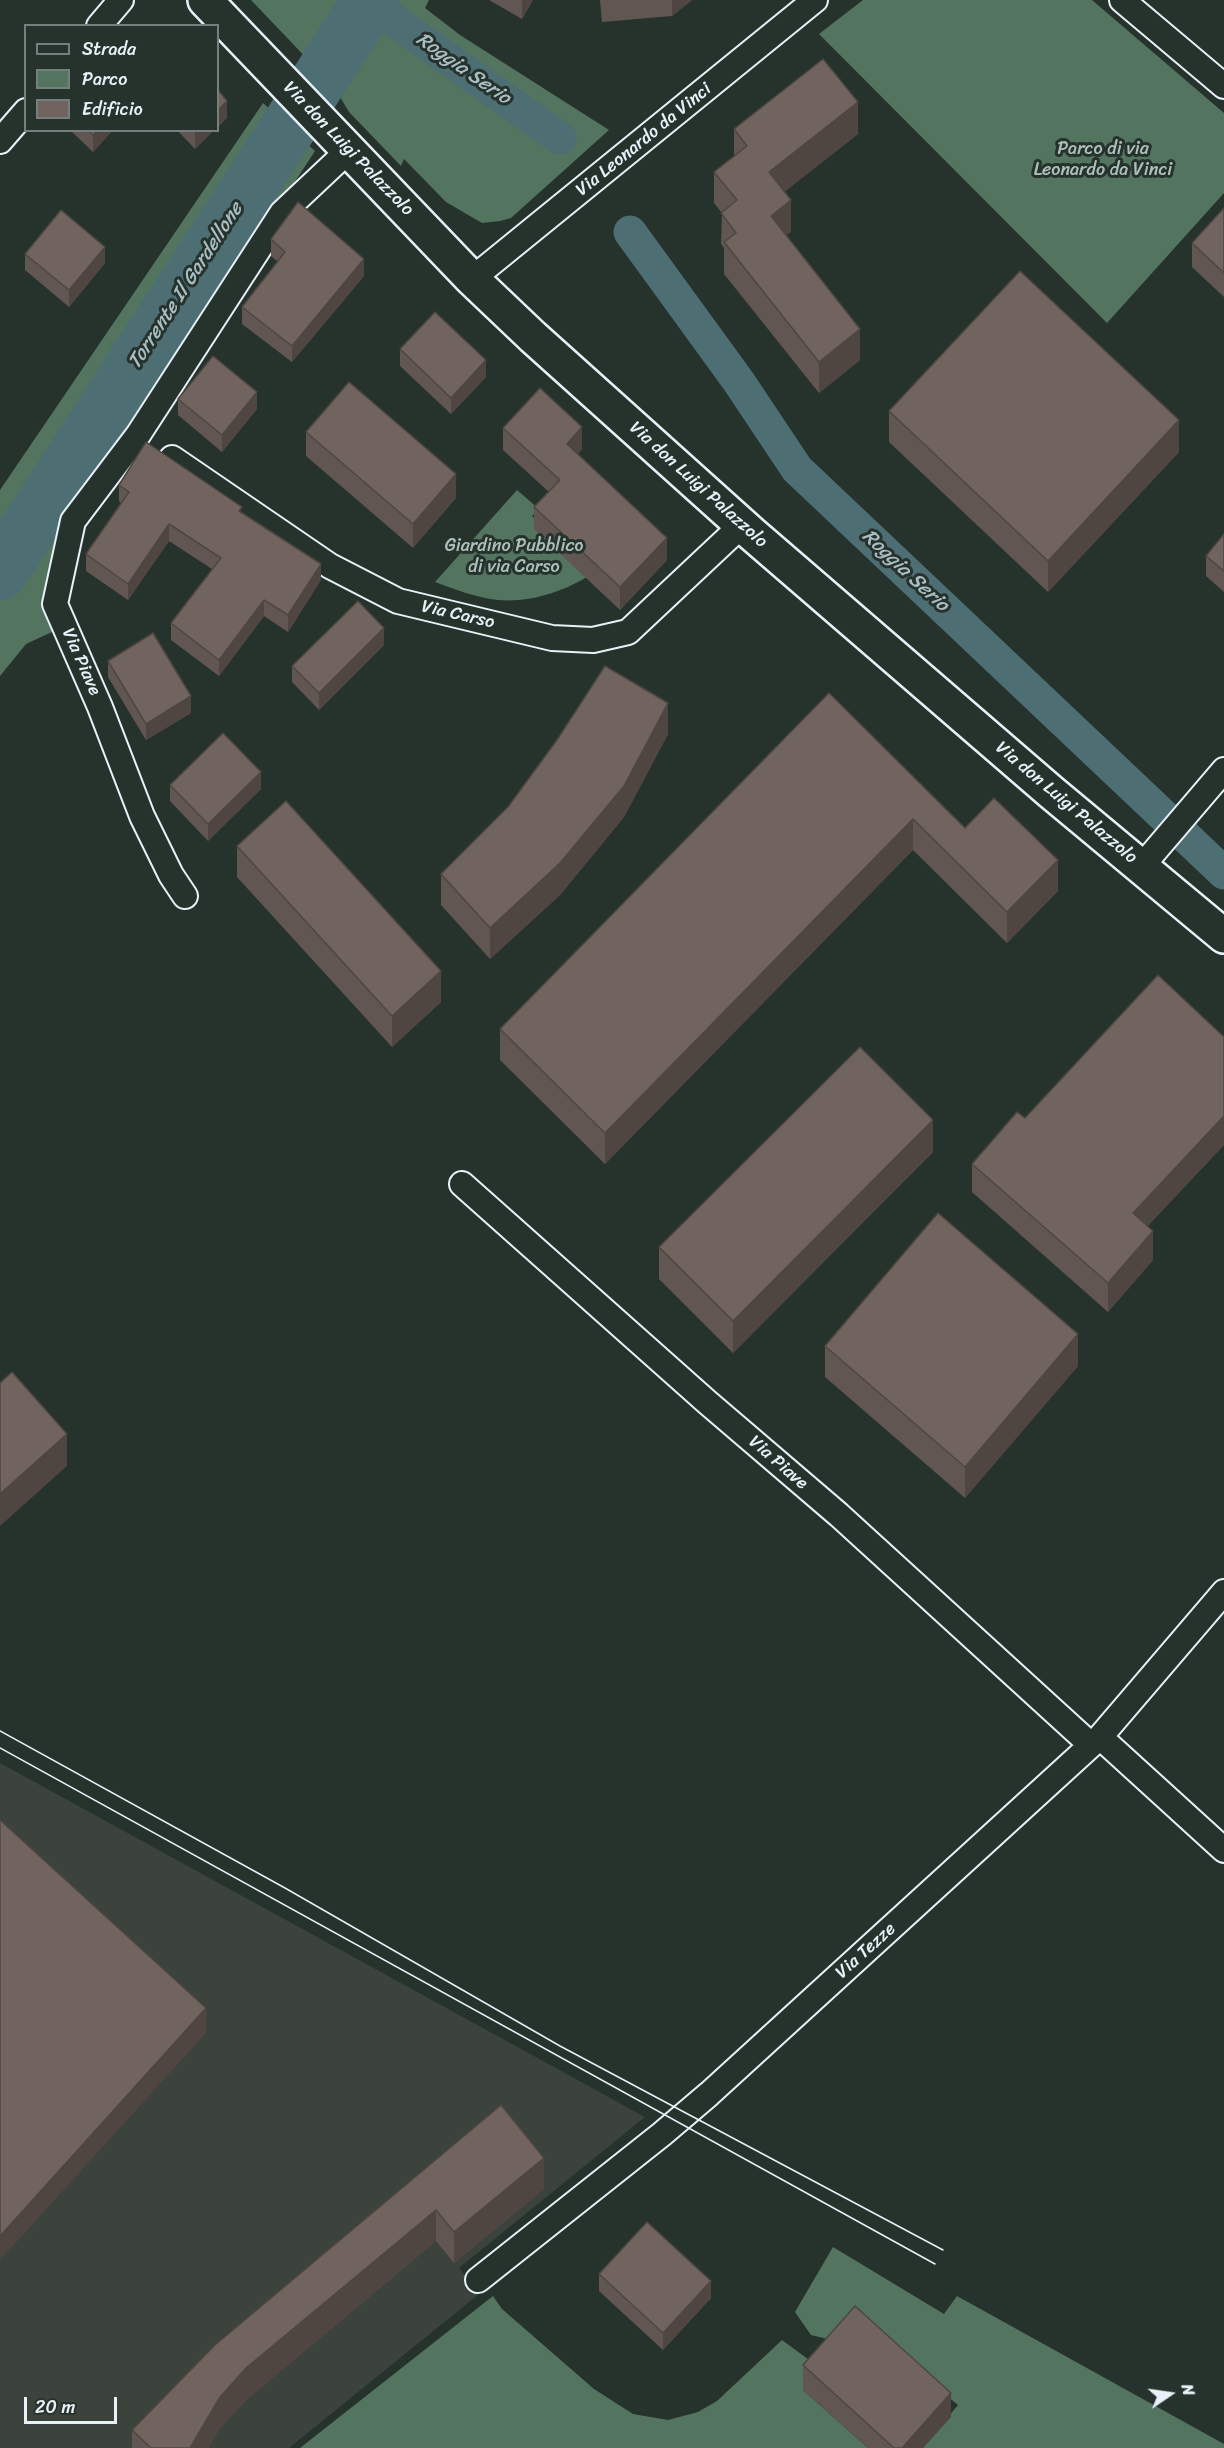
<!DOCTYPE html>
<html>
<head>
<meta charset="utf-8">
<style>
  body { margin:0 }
  #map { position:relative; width:1224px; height:2448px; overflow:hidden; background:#26332d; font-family:Sriracha,sans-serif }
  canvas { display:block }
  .legend { position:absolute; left:24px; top:24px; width:195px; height:108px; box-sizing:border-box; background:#26332d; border:2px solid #747f7e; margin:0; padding:8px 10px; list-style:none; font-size:18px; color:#e8f1f8 }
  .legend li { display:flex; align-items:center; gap:12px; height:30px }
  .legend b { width:30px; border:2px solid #747f7e }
  .north { position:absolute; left:1140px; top:2364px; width:60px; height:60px; -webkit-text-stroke:4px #26332d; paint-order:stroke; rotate:77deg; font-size:16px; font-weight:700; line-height:24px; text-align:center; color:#e8f1f8 }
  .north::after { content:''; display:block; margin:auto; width:21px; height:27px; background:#e8f1f8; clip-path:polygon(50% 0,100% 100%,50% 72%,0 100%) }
  .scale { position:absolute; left:24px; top:2397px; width:93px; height:27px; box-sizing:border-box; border:3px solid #e8f1f8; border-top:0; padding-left:8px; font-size:18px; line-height:21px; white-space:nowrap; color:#e8f1f8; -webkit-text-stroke:4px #26332d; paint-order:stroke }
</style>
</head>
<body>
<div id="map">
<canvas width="1224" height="2448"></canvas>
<ul class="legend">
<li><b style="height:8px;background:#26332d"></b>Strada</li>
<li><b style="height:16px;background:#53745f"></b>Parco</li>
<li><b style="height:16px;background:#71645f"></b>Edificio</li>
</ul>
<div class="north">N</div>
<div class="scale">20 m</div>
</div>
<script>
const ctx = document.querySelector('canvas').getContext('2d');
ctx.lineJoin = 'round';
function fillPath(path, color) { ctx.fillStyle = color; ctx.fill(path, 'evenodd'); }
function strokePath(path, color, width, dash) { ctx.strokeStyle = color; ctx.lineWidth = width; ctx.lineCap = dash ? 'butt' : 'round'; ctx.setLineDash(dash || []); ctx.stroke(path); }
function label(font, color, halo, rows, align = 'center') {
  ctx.font = font + ' Sriracha,sans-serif'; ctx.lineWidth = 6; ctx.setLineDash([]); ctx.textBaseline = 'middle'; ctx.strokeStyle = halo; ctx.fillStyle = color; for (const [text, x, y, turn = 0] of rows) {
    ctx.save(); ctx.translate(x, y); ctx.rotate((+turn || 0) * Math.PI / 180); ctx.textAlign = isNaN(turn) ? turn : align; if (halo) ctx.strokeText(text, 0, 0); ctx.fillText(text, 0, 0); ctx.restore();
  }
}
const built = new Path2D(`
  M0,1763L645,2117L459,2268L479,2294L289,2448H0Z`);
const green = new Path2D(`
  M251,0H429L425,8L460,35L609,130L511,218L500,221L482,223L446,202L404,159L401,166L349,112L334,87Z
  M863,0H1092L1224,113V193L1107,323L819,34Z
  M263,103L315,151L63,538L52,632L26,644L0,676V490Z
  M517,490L539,509L532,516L592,574C565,591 531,603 498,600C477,598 454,589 435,582Z
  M833,2247L944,2314L957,2296L1224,2444V2448H922L958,2405L860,2325L844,2343L811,2335L795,2312Z
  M493,2296L502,2309L594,2389L633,2414L668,2420L698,2412L717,2401L782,2340L816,2365L803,2390L868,2448H300Z`);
const canal = new Path2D(`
  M365,0L560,138
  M630,232L739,382L797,469L1224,873`);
const river = new Path2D(`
  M0,572L371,0`);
const street = new Path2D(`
  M1122,0L1224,86
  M99,26L121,0
  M0,141L26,111
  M472,279L815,0
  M172,458L330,566L398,601L552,638L593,640L628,632L742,525
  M1142,866L1224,770
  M185,896L171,875L142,816L100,707L55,604L73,521L138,435L282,213L349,150
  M462,1184L707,1402L839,1515L1091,1745
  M1100,1737L1224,1850
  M478,2280L662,2134L709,2094L1100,1737L1224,1592`);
const secondary = new Path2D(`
  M205,0L472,279L533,337L751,533L1051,792L1224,936`);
const tram = new Path2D(`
  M0,1731L285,1888L560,2046L943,2250
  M0,1748L935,2264`);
const wall = new Path2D(`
  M489,0H533L522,19Z
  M600,0H692L672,16L602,22Z
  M734,129L858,134L784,192L791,232L786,235L860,360L819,393L724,274V248L721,244L722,213L714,203V172L734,156Z
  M70,130H113L93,152Z
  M177,130H214L195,149Z
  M1224,208V297L1192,267V243Z
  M271,239L364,276L292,362L242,324V307L278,262L271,256Z
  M25,254L105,263L69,307L25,270Z
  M400,349L486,377L451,414L400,366Z
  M178,399L257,409L222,452L178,415Z
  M889,411L1179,452L1048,592L889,442Z
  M503,428L582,449L578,454L667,560L620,610L534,529V507L549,492L503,450Z
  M306,432L456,498L413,548L306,456Z
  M119,485L242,513L321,580L288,632L264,616L219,676L171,640V623L212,569L169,541L128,600L86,571V554L121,503L119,501Z
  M1224,534V592L1206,576V556Z
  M384,645L319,710L292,682V666Z
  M108,661L191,713L146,740L108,677Z
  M829,693L965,828L1058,891L1007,943L913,850L605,1164L500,1060V1029Z
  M668,734L624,817L560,895L490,959L441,905V874Z
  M170,785L261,789L208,841L170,801Z
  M237,846L441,1002L392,1047L237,877Z
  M1025,1118L1224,1145L1147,1226L1153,1260L1108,1312L972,1192V1164Z
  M933,1152L733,1353L659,1279V1247Z
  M825,1346L1078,1366L965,1498L825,1377Z
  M501,2105L544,2189L454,2263L436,2241L246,2400L220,2428L208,2448H132V2430Z
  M599,2274L711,2298L663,2350L599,2291Z
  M803,2365L951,2417L923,2448H868L803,2390Z`);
const shadedWall = new Path2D(`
  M522,0H533L522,19Z
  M672,0H692L672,16Z
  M227,101V118L218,127V110Z
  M858,102V134L769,204V172Z
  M98,130H113L93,152V135Z
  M196,130H214L195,149V132Z
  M791,200V232L771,247V216Z
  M105,247V263L69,307V290Z
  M364,259V276L292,362V346Z
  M860,329V360L819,393V362Z
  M486,360V377L451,414V398Z
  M257,392V409L222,452V435Z
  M1179,420V452L1048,592V561Z
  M582,427V449L567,466V444Z
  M456,474V498L413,548V524Z
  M169,524V541L128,600V584Z
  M667,538V560L620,610V587Z
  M321,564V580L288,632V615Z
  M264,600V616L219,676V660Z
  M384,628V645L319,710V693Z
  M191,696V713L146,740V724Z
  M668,703V734L624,817L560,895L490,959V928Z
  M261,772V789L208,841V824Z
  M913,819V850L605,1164V1133Z
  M1058,860V891L1007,943V912Z
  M441,971V1002L392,1047V1016Z
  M1224,1116V1145L1133,1242V1213Z
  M933,1120V1152L733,1353V1321Z
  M1153,1231V1260L1108,1312V1283Z
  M1078,1334V1366L965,1498V1467Z
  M67,1434V1466L0,1526V1494Z
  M206,2008V2033L0,2260V2236Z
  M544,2158V2189L454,2263V2232Z
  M436,2210V2241L246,2400L220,2428L208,2448H190L220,2397L246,2368Z
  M711,2281V2298L663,2350V2333Z
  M951,2393V2417L923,2448H902Z`);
const building = new Path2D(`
  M823,59L858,102L769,172L791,200L771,216L860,329L819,362L724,242L736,233L721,213L737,200L714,172L747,146L734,129Z
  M218,90L227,101L218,110Z
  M88,130H98L93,135Z
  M298,202L364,259L292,346L242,307L285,252L271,239Z
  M1224,208V273L1192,243Z
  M61,210L105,247L69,290L25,254Z
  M1020,271L1179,420L1048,561L889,411Z
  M435,312L486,360L451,398L400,349Z
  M213,356L257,392L222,435L178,399Z
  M349,382L456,474L413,524L306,432Z
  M540,388L582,427L567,444L667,538L620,587L534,507L560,480L503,428Z
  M146,442L242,507L239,511L321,564L288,615L264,600L219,660L171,623L221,558L169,524L128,584L86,554L129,492L119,485Z
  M1224,534V571L1206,556Z
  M358,601L384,628L319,693L292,666Z
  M153,633L191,696L146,724L108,661Z
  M605,666L668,703L624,786L560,863L490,928L441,874L508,807L557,740Z
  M829,693L965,828L994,798L1058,860L1007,912L913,819L605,1133L500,1029Z
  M223,733L261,772L208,824L170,785Z
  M286,801L441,971L392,1016L237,846Z
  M1158,975L1224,1037V1116L1133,1213L1153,1231L1108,1283L972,1164L1017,1112L1025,1118Z
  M860,1047L933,1120L733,1321L659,1247Z
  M938,1213L1078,1334L965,1467L825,1346Z
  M12,1372L67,1434L0,1494V1383Z
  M0,1820L206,2008L0,2236Z
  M501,2105L544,2158L454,2232L436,2210L246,2368L220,2397L190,2448H151L132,2430L215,2345Z
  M647,2222L711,2281L663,2333L599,2274Z
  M855,2306L951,2393L902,2448H894L803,2365Z`);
const streetNames = [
  ["Via Leonardo da Vinci",644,140,-39],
  ["Via don Luigi Palazzolo",348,149,46],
  ["Via don Luigi Palazzolo",698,485,42],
  ["Via Carso",458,615,13],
  ["Via Piave",81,662,66],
  ["Via don Luigi Palazzolo",1066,803,40],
  ["Via Piave",778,1463,41],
  ["Via Tezze",866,1951,-42]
];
const parkNames = [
  ["Parco di via",1103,149],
  ["Leonardo da Vinci",1103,170],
  ["Giardino Pubblico",514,546],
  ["di via Carso",514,567]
];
const waterNames = [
  ["Roggia Serio",463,69,35],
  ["Torrente Il Gardellone",186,286,-57],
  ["Roggia Serio",905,571,43]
];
fillPath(built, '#3c423c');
fillPath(green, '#53745f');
strokePath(canal, '#4d6e73', 33);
strokePath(river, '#4d6e73', 56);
strokePath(street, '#e8f1f8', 28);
strokePath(secondary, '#e8f1f8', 38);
strokePath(street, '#26332d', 24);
strokePath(secondary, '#26332d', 33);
strokePath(tram, '#e8f1f8', 1.5);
fillPath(wall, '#615652');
fillPath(shadedWall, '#4f4642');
fillPath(building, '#71645f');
strokePath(building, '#4f4642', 1.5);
label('18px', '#e8f1f8', '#26332d', streetNames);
label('18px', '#acbfbb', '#26332d', parkNames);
label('italic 20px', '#aabdc3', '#26332d', waterNames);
</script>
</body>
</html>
